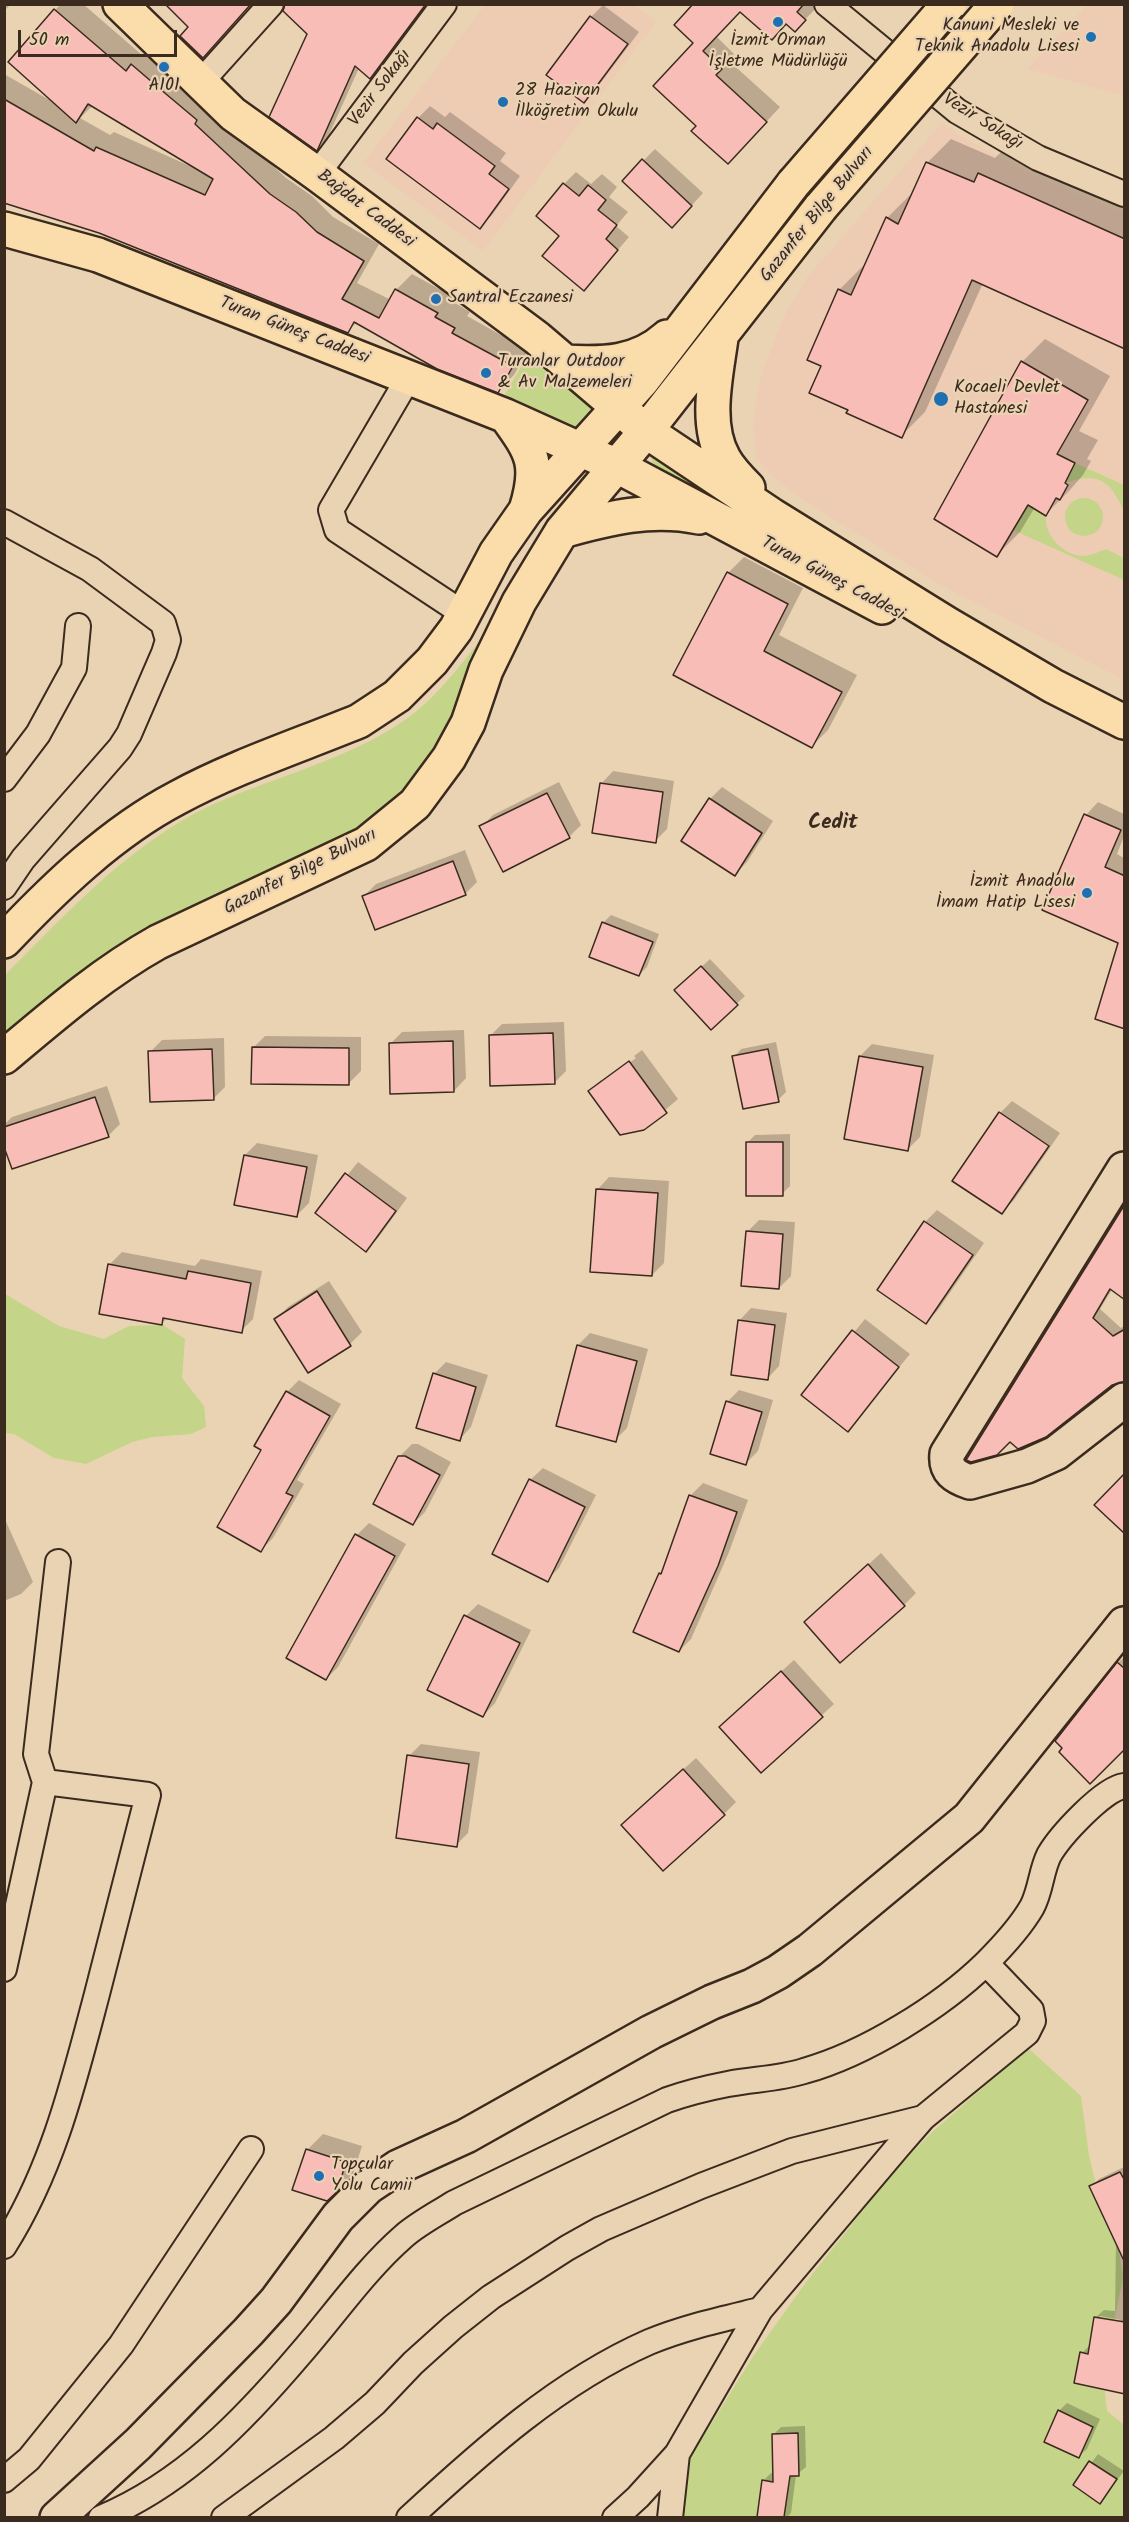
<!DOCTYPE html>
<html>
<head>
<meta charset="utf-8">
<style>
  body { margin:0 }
  #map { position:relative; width:1129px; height:2522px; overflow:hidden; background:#ead3b3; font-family:Kalam,sans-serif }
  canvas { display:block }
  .frame { position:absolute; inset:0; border:6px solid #3b2a1e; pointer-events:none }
  .scale { position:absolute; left:18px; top:30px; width:159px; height:27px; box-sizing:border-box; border:3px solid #3b2a1e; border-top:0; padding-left:8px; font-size:18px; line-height:21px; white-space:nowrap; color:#3b2a1e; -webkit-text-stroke:4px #ead3b3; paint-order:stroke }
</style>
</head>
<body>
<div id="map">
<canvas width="1129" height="2522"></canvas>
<div class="frame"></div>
<div class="scale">50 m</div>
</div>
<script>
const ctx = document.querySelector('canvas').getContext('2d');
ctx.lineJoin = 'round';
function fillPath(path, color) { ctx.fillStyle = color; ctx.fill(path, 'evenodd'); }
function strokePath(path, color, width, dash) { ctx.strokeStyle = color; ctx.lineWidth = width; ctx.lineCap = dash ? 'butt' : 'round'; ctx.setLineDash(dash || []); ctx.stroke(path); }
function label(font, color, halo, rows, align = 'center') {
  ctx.font = font + ' Kalam,sans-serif'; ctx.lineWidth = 4.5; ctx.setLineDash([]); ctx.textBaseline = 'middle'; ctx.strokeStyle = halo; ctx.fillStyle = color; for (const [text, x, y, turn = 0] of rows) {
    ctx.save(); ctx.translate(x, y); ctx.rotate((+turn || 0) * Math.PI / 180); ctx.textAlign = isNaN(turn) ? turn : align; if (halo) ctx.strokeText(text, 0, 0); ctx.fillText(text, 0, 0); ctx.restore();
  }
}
const built = new Path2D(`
  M485,5H634L656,22L483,251L363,163Z
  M1087,5H1124V96L1027,69Z
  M942,123L973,143L1033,175L1124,213V680L939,584L803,500L772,476L756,458L753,423L761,375L784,316L808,276Z`);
const green = new Path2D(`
  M530,351L600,409L578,434L500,403Z
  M654,452L753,521L655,469L651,457Z
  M1075,463L1124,485V511C1110,479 1097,472 1065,483Z
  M1065 517a19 19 0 1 1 38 0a19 19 0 1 1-38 0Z
  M1028,505L1046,516C1044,535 1063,555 1082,556C1091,556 1098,552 1106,549L1124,558V580L1013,530Z
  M480,640L483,652L444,742L404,796L368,830L5,1050V975C61,919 114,861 183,820C259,776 361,763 427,702C447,683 464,661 480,640Z
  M5,1294L59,1326L104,1339L129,1326L163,1325L185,1339L182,1378L204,1406L206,1427L191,1434L153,1437L132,1442L86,1464L54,1458L14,1434L5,1433Z
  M1028,2048L1081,2096L1089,2156L1097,2189L1119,2251L1123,2278L1103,2376L1107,2411L1124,2425V2517L681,2518L687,2463L754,2355L807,2281L891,2175L930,2134Z`);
const shadow = new Path2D(`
  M4,4H11L4,11Z
  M61,4H83L142,55L148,50L286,178L312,196L333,217L379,244L357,283L391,300L396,290L412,274L452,296L450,300L470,312L467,316L528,350L514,375L498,391L357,322L347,332L99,231L4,201V74L53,102L55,10ZM93,105L193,165L192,167L114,132L110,135L80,118Z
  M286,4H427L370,77L359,68L327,139L316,149L309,33Z
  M695,4L819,5L795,30L787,22L740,10L716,36L734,54L728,60L780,107L742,148L698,126Z
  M603,5L639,32L596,89L584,102L591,17Z
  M430,106L445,117L450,112L506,153L500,161L520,176L492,215L480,227L418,118Z
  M951,139L995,158L1003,150L1124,205V347L983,283L925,412L901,436L850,409L822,365L839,290L863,266L865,267L887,218L910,195L912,196L927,163Z
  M655,149L703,193L684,214L643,161Z
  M576,172L591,184L602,174L617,187L609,197L628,212L616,226L629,237L584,289L561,235L564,184Z
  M1045,339L1110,376L1079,431L1098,440L1087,459L1091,461L1083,475L1069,491L1046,514L1035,507L1020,532L997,555L1022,362Z
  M744,557L803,588L779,635L857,675L828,730L812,746L675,674L728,573Z
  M613,771L674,781L667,829L655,841L601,784Z
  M559,782L581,825L569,837L503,870L481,827L493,815Z
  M722,787L773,821L747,862L735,874L710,799Z
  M1098,802L1124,814V836L1117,854L1124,858V1027L1120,943L1086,815Z
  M465,850L477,882L465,894L364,896L376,884Z
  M611,915L659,934L647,967L639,975L603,923Z
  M710,959L745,996L711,1028L684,983Z
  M564,1022L566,1071L554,1083L490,1036L502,1024Z
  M464,1030L466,1078L454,1091L390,1044L402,1032Z
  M265,1036L361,1037V1071L349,1083L253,1048Z
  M224,1038L225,1087L213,1099L150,1052L162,1040Z
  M776,1042L786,1092L778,1100L734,1057L741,1049Z
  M872,1044L934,1055L920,1137L908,1149L860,1056Z
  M642,1050L678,1099L644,1128L590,1091L601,1080V1083L636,1058L634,1056Z
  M107,1086L120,1124L108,1136L4,1142V1125L12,1117Z
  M1012,1101L1060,1133L1014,1200L1002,1212L1000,1113Z
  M790,1134V1186L782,1194L747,1143L755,1135Z
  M257,1143L318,1155L309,1203L297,1215L245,1155Z
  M358,1162L407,1198L378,1238L366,1250L317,1213Z
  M609,1177L669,1181L664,1263L652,1275L597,1190Z
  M1124,1207L1113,1288L1100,1309L1121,1328L1124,1326V1381L1112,1384L1046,1436Z
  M937,1210L984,1243L938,1310L926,1322L925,1222Z
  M759,1220L795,1222L791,1276L779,1288L747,1232Z
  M122,1252L195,1266L201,1259L262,1271L253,1319L241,1331L168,1317L161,1324L110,1264Z
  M329,1281L362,1332L350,1344L276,1319L288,1307Z
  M751,1308L787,1313L779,1366L767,1379L739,1321Z
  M865,1319L910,1354L848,1430L803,1394Z
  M590,1333L648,1349L627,1428L615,1440L578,1345Z
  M446,1362L488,1375L471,1427L459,1440L434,1374Z
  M299,1380L341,1404L297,1480L304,1484L273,1538L261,1550L263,1449L287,1392Z
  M739,1390L773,1400L758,1451L746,1463L727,1402Z
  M412,1444H418L451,1462L425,1512L413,1524L399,1457Z
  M543,1468L596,1495L559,1568L547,1580L530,1480Z
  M703,1483L748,1500L729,1552L691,1639L679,1651L660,1574L663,1571L691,1495Z
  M4,1517L33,1582L21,1594L4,1601Z
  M369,1523L406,1544L338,1667L326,1679L288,1657L357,1535Z
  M881,1553L916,1593L904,1605L818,1610Z
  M478,1604L531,1630L495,1703L483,1716L429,1689L466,1616Z
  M1124,1657V1752L1122,1750L1118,1663Z
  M794,1660L834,1704L761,1771L733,1715Z
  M421,1744L480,1752L468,1833L456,1845L409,1756Z
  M696,1758L736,1802L724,1814L635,1813Z
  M323,2134L362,2146L353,2174L327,2200L307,2150Z
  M1124,2167V2392L1082,2353L1090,2345L1096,2317L1104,2310L1115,2311L1116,2242L1091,2187L1099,2179ZM1100,2316L1121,2320L1120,2323L1100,2319Z
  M1067,2403L1100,2419L1087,2449L1079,2456L1059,2411Z
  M805,2426L806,2467L796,2475L791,2513L786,2518L758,2517L763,2481L771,2473L775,2474L773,2435L781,2427Z
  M1098,2454L1124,2471L1100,2502L1075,2485Z`);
const building = new Path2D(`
  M165,4H251L203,58L180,36L188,27Z
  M285,4H426L370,79L355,66L317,151L269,117L307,34L283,11Z
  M693,4H804L797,12L806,20L795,32L786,24L772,40L740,12L703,51L722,69L716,75L767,122L728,164L691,131L696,126L653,86L693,43L674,25Z
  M54,9L126,71L131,64L166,94L197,120L195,124L270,194L296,212L317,232L364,261L342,299L379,318L395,289L438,313L435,317L455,328L452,333L513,366L498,393L437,369L354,322L348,333L99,233L4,203V99L94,151L96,147L205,195L213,179L88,104L76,123L8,62Z
  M590,16L628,44L584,103L546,75Z
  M417,117L433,129L437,123L495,166L489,174L509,189L480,229L386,159Z
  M642,159L692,206L672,228L622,181Z
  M926,162L974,182L978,173L1125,239V349L972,280L902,438L846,413L848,410L809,393L821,366L807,360L838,289L851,295L886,217L898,224Z
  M563,183L579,196L588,185L606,200L598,210L617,225L606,239L618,250L584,291L542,256L559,236L536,216Z
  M1021,361L1088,400L1057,454L1075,463L1065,483L1068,485L1060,500L1056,498L1046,516L1028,505L997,557L934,519Z
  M727,572L788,604L764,651L842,692L812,748L673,675Z
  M600,783L663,792L656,843L592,833Z
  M547,793L570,838L503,872L479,826Z
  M709,798L762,833L735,876L681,841Z
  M1084,814L1121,830L1105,867L1125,876V1029L1095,1019L1118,943L1042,910Z
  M453,861L466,895L375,930L362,896Z
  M602,922L653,942L639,976L589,957Z
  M701,966L738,1005L711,1030L674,990Z
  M553,1033L555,1084L490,1086L489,1035Z
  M453,1041L454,1092L390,1094L389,1043Z
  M252,1047L349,1048V1085L251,1084Z
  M212,1049L214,1100L150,1102L148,1051Z
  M768,1049L779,1102L743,1109L732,1056Z
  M859,1056L923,1067L908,1151L844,1139Z
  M629,1061L667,1113L644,1130L620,1135L588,1091Z
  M95,1097L109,1137L12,1169L4,1147V1127Z
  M999,1112L1049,1146L1002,1214L952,1181Z
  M746,1142H783V1196H746Z
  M244,1155L307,1167L297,1217L234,1205Z
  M345,1173L396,1211L366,1252L315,1213Z
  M596,1189L658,1193L652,1276L590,1272Z
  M1125,1204V1300L1110,1289L1093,1318L1113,1336L1125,1329V1382L1112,1385L1046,1437L1018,1449L1010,1442L997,1455L971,1462L966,1460Z
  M924,1221L973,1255L926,1324L877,1290Z
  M746,1231L783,1234L779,1289L741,1286Z
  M108,1264L186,1279L188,1271L251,1283L242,1333L163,1318L162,1325L99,1314Z
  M317,1291L351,1346L308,1373L274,1319Z
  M738,1320L775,1325L768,1380L731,1375Z
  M852,1330L899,1367L848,1432L801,1395Z
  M577,1345L637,1361L616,1442L556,1426Z
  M433,1373L476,1387L460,1441L416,1428Z
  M286,1391L330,1416L286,1493L293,1496L261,1552L217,1527L261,1450L254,1446Z
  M726,1401L762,1412L746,1465L710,1454Z
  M398,1456H405L440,1475L413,1525L373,1504Z
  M1125,1473V1534L1094,1505Z
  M529,1479L585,1507L548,1582L492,1554Z
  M689,1495L737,1512L718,1566L679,1652L633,1632L659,1573L661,1574Z
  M355,1534L395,1556L326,1680L286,1658Z
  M868,1564L905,1606L840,1663L804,1622Z
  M464,1615L520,1643L483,1717L427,1690Z
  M1117,1662L1125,1669V1749L1090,1784L1059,1752L1062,1748L1055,1741Z
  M781,1671L823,1717L761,1773L719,1727Z
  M407,1755L469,1764L457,1847L396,1838Z
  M683,1769L725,1815L663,1871L621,1825Z
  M306,2149L346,2162L337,2192L327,2201L292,2190Z
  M1120,2172L1125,2181V2263L1089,2186Z
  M1094,2317L1125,2322V2394L1074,2383L1080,2352L1088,2354Z
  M1058,2410L1093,2427L1079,2458L1044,2442Z
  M798,2433L799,2476H790L784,2517H757L762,2480L773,2482L772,2434Z
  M1089,2461L1117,2479L1100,2504L1073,2485Z`);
const minor = new Path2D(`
  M827,4L957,111L1038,158L1124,194
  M200,83L271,4
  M317,174L444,4
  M409,377L331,510L337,530L464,614
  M4,522L90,569L163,623L168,640L164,653L129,734L120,748L23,859L4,887
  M4,779L38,734L74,668L78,626
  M4,1969L45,1782L36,1754L58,1562
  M4,2246C53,2169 74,2081 97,1994C114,1928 131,1861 148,1795L45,1782
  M4,2480L29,2459L121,2345L251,2149
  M101,2518C184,2483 244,2420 301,2353C335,2314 365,2270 404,2236C419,2223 437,2214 454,2203L667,2100C687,2093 707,2088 728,2084C754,2079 779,2079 804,2071C865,2054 941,2007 986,1963C1002,1947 1021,1926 1032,1907C1041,1890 1041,1871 1049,1855C1060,1836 1103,1789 1124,1786
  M224,2518L334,2438L375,2403L413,2363L453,2327L491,2297L567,2248L601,2229L701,2186L792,2151L923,2118
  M409,2518C482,2451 558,2382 649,2342C685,2327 723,2319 760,2310
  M615,2518L638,2497L677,2454L760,2310L897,2148L923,2118L1027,2033L1033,2021L1031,2010L986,1963
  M670,2518L677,2454`);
const secondary = new Path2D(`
  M1124,1169L947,1454C945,1471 955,1477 970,1482L1027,1466L1056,1453L1124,1400
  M57,2518L138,2444L248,2332L276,2301L338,2217L368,2187L398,2167L466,2136L651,2032L712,2002L752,1986L778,1972L810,1950L969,1818L1124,1624`);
const primary = new Path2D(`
  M120,4L233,114L317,174L537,338L646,431L773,516L949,625L1053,686L1124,722
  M4,229L98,255L506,416L617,466L882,607
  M721,338C716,376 704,424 724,459C730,470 739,479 748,488
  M565,362C603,364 637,364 667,337
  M506,416C533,453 540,465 526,510
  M562,531C608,518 652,507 699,517
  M4,941C54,888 112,832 177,798C234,767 298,746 359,721L397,696L432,661L456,629L496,553L526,510L642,381L793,184
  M4,1057C54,1015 101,974 158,942L366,844L415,804L449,758L468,723L486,670L519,602L562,531L646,431L821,207`);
const primaryBridge = new Path2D(`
  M793,184L949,4
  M821,207L997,4`);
const markers = [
  [778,22,6,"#1f6fb2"],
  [1091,37,6,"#1f6fb2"],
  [164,67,6,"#1f6fb2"],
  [503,102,6,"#1f6fb2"],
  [436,299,6,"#1f6fb2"],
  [486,373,6,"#1f6fb2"],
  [941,399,8,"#1f6fb2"],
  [1087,893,6,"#1f6fb2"],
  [319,2176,6,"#1f6fb2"]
];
const poiNames = [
  ["Kanuni Mesleki ve",1079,27,"right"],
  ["Teknik Anadolu Lisesi",1079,48,"right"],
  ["İzmit Orman",778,42,"center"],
  ["İşletme Müdürlüğü",778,63,"center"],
  ["A101",164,87,"center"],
  ["28 Haziran",515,92],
  ["İlköğretim Okulu",515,113],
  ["Santral Eczanesi",448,299],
  ["Turanlar Outdoor",498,363],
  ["& Av Malzemeleri",498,384],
  ["Kocaeli Devlet",954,389],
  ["Hastanesi",954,410],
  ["İzmit Anadolu",1075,883,"right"],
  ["İmam Hatip Lisesi",1075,904,"right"],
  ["Topçular",331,2166],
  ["Yolu Camii",331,2187]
];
const streetNames = [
  ["Vezir Sokağı",381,89,-53],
  ["Vezir Sokağı",982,123,32],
  ["Bağdat Caddesi",365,210,37],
  ["Gazanfer Bilge Bulvarı",818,215,-51],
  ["Turan Güneş Caddesi",294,332,21],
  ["Turan Güneş Caddesi",832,580,28],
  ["Gazanfer Bilge Bulvarı",301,873,-27]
];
const quarterNames = [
  ["Cedit",833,824]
];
fillPath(built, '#eeccb4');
fillPath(green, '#c4d489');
fillPath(shadow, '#0003');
fillPath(building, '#f9bdb7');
strokePath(building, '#3b2a1e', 1.5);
strokePath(minor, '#3b2a1e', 28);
strokePath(secondary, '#3b2a1e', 38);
strokePath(primary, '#3b2a1e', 38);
strokePath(minor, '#ead3b3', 24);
strokePath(secondary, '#ead3b3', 33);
strokePath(primary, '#faddab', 33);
strokePath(primaryBridge, '#3b2a1e', 38, []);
strokePath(primaryBridge, '#faddab', 33);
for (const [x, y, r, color] of markers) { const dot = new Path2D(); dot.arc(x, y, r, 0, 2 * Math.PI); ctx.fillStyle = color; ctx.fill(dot); strokePath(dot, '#ead3b3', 2); }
label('18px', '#3b2a1e', '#ead3b3', poiNames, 'left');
label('18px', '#3b2a1e', '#ead3b3', streetNames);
label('bold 21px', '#3b2a1e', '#ead3b3', quarterNames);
</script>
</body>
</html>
